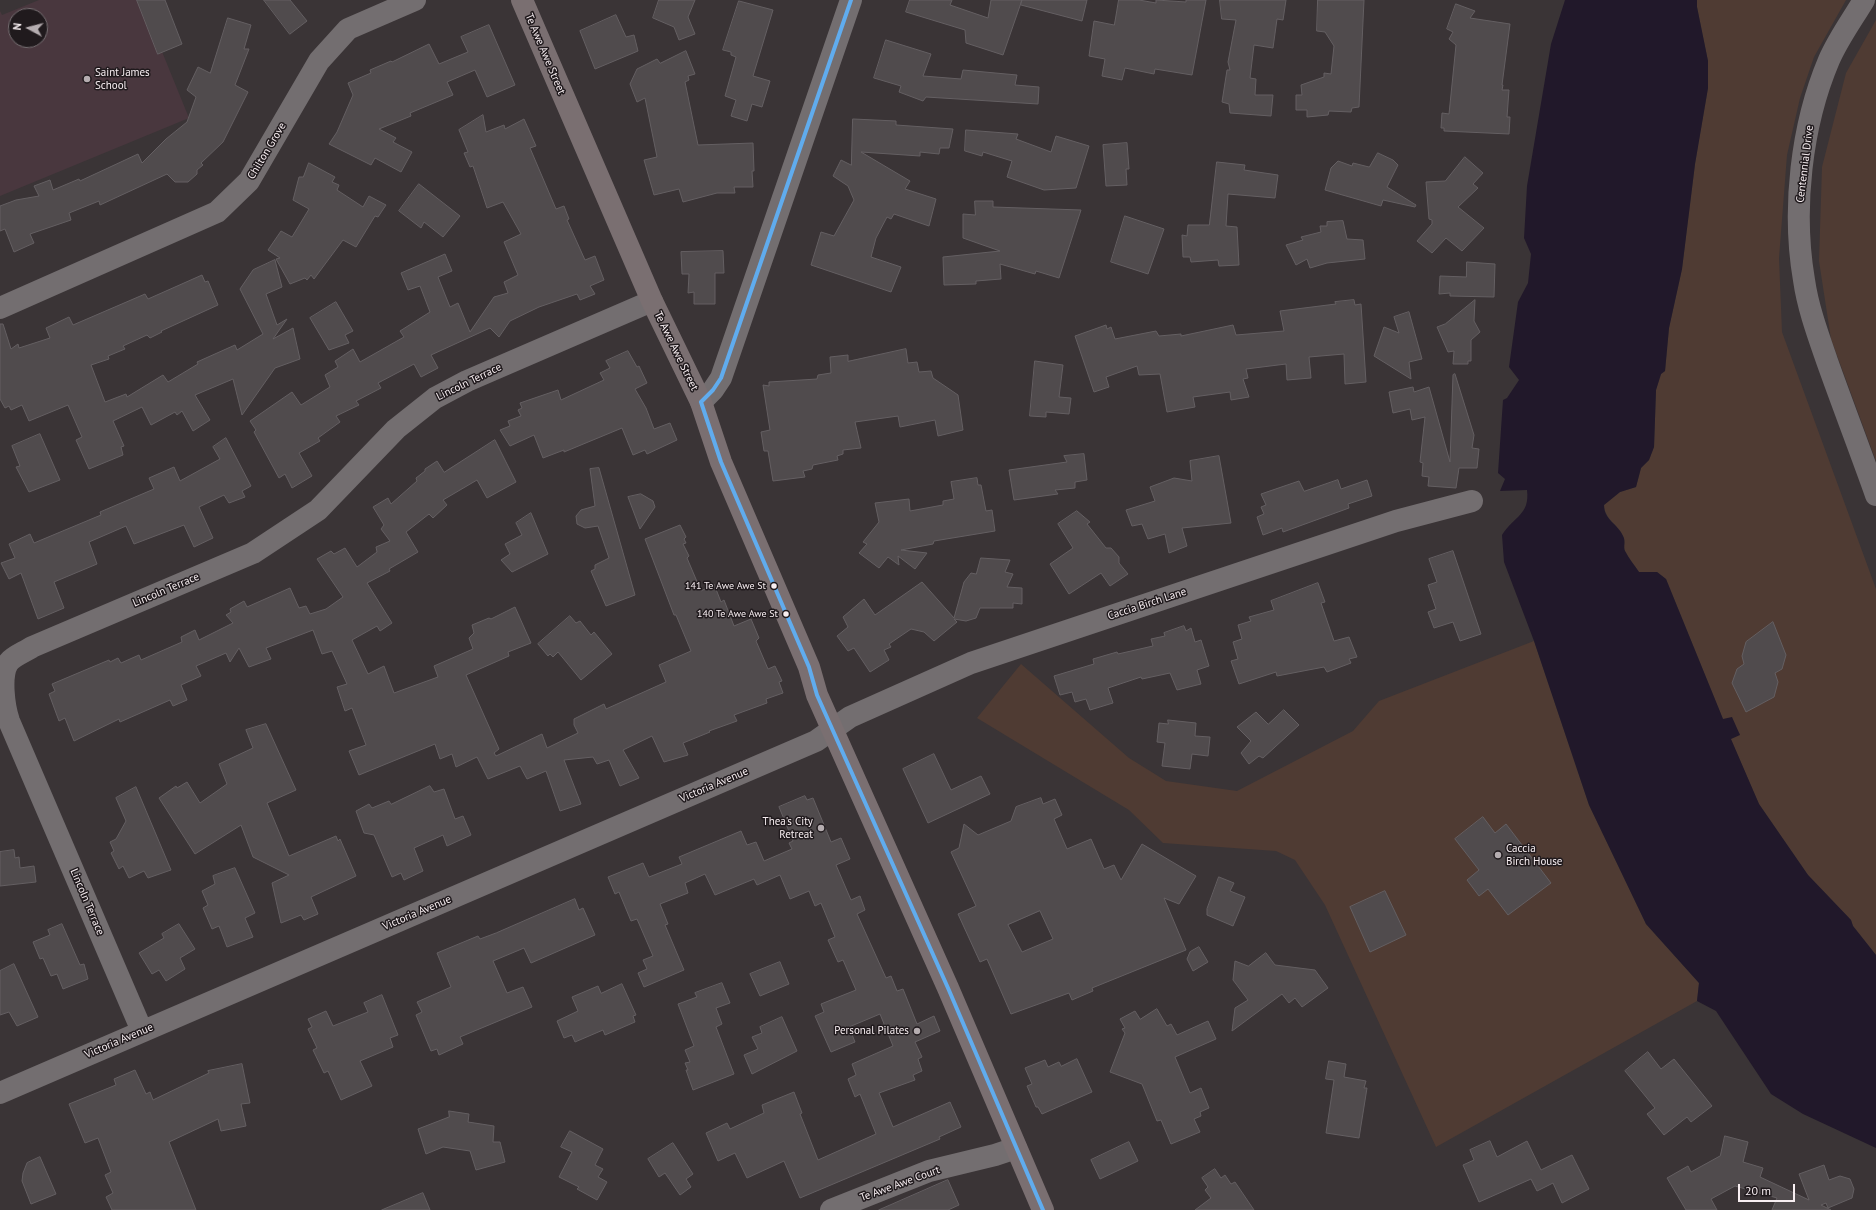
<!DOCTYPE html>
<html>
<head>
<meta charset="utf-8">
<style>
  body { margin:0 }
  #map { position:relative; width:1876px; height:1210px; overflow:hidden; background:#3a3436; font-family:"PT Sans",sans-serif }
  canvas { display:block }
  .north { position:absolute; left:8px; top:8px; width:40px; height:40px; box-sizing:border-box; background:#201a1d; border:1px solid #766f72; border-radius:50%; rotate:277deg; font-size:11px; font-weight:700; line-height:16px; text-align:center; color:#f7eef1 }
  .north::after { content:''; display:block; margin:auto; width:14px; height:18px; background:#b5adb0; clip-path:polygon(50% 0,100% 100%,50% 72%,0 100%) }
  .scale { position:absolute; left:1738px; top:1184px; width:57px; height:18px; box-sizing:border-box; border:2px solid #f7eef1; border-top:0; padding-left:5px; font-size:12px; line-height:14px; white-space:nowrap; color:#f7eef1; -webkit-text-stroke:3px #201a1d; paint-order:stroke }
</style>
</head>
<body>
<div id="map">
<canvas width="1876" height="1210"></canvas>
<div class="north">N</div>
<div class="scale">20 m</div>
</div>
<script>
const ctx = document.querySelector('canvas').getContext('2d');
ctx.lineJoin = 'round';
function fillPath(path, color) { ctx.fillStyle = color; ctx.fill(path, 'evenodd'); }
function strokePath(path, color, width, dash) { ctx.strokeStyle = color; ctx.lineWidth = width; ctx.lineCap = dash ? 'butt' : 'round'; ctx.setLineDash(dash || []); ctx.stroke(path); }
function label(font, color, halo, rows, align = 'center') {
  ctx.font = font + ' "PT Sans",sans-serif'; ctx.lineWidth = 3; ctx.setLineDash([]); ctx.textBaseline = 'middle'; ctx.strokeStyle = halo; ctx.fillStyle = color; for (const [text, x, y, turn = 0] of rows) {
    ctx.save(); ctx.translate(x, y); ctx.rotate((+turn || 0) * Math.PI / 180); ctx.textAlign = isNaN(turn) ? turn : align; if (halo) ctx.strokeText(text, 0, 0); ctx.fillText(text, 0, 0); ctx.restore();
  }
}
const built = new Path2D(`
  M39,0H141L189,118L0,196V11L2,15ZM16,16H40V40H16Z`);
const green = new Path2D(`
  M1697,0H1846L1814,57L1800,98L1787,155L1779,258L1782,332L1876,589V955L1853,926L1851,920L1808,875L1759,804L1730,738L1740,734L1723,719L1666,579L1657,572H1639C1635,566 1629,559 1625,551C1623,547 1626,541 1623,536C1618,524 1605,520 1604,505L1620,492L1636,487L1641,468L1649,460L1654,447L1656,390L1661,374L1665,371L1669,328L1682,269L1695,164L1708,88V61L1697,7Z
  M1876,20V461L1831,339L1819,261L1822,167L1846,73Z
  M1534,641L1589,805L1646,924L1699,983L1697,1001L1436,1147L1325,905L1295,860L1276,851L1163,843L1129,810L977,718L1021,664L1129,758L1166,781L1237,791L1353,731L1379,701Z`);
const water = new Path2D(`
  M1565,0H1697V7L1708,61V88L1695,164L1682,269L1669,328L1665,371L1661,374L1656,390L1654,447L1649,460L1641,468L1636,487L1620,492L1604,505C1604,520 1618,524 1623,536C1626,541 1623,547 1625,551C1629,559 1635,566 1639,572H1657L1666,579L1723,719L1732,717L1740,735L1731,739L1759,804L1808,875L1851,920L1853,926L1876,955V1148L1803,1114L1771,1094L1716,1011L1697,1001L1699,983L1646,924L1589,805L1534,641L1504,562L1502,535C1514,516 1530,515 1527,490L1500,491L1505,479L1498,473L1503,400L1507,398L1519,380L1509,367L1518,302L1528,283L1531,254L1524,238L1527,186L1551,44Z`);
const building = new Path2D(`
  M137,0H165L182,44L158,54Z
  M264,0H290L307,21L290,34Z
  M659,0H695L688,17L695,34L679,40L674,27L653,18Z
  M910,0H952L950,5L988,18L991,0H1022L1003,55L966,43L965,30L906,12Z
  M1022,0H1087L1082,21L1021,5Z
  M1119,0H1139L1156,3V0L1186,2V0H1206L1192,75L1155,69L1154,74L1125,68L1122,80L1102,76L1105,59L1089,56L1094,21L1114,25Z
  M1220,0H1286L1283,20L1277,19L1273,48L1254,45L1250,78L1256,79L1255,95H1273L1271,116L1230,113L1229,104L1222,102L1227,70H1230L1228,62L1236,20L1222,19Z
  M1318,0H1364L1359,107L1352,108L1351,112L1329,111L1328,115L1307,117V110H1296V95H1302L1301,85L1324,77V73L1331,74L1334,46L1325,32L1317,31Z
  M739,1L773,10L753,76L770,81L762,107L752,104L747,121L731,116L736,100L725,96L736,57L731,55V52L723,50Z
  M1456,4L1475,11L1470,18L1510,24L1502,85H1503L1502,90H1509L1507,117H1510L1509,134L1444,131V128H1441L1442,113L1449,114L1456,45L1449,39L1453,32L1447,29Z
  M616,15L626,37L634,35L638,51L595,69L580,31Z
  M228,18L251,25L244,49H249L235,85L248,92L223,142L201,163L203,165L197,170V174L188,182H175L167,174L100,205L99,201L69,213L71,220L30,234L34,243L14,252L5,229L0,231V206L16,200L39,196L34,186L50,180L53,190L79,179L80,181L138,154L142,163L166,139L187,122L196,97L187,90L198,67L210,73Z
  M489,25L515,85L487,97L475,70L447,82L453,95L410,113L411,116L379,129L396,138L393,142L412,152L401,172L375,158L371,165L329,144L337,132L353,95L348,83L371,73L370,70L391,61L392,62L429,44L439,64L468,52L461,37Z
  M886,40L931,54L923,76L961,79L963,70L1017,75L1015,85L1039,87L1038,104L926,97L923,101L899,92L901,86L874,78Z
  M686,51L695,74L688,76L689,80L685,82L698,145L753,143L754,171H752L753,187H734L735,193H717L683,202L679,189L654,195L644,160L657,157L645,98L637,102L630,84L637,69L657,59L660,63Z
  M483,115L486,132L504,125L505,129L524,119L536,146L530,148L556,209L564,206L569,219L567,220L585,260L595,256L604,280L590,286L595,294L580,300L577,294L539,307L510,321L499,337L490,328L431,355L438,368L421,377L414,364L378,383L381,388L356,401L359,405L336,416L340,422L318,438L320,441L299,453L312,476L292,488L285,474L279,478L254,432L256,430L250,421L292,392L301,405L330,387L325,375L338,367L335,361L353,349L360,362L404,337L400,331L430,312L420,286L408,290L401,273L445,254L452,271L438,277L450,307L458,303L470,332L494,297L508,293L504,282L518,275L504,242L521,234L503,202L487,208L473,166L470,167L464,153L468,152L459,130Z
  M853,119L896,121V125L953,129L949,148H940L939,154L920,152V156L861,152L910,181L905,189L936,199L929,226L894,214L891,219L887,217L876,238L871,257L901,267L891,292L811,265L821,232L834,236L854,200L848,186L833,176L841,160L851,165Z
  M966,130L1018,134L1016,139L1051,152L1056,136L1089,146L1076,188L1044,190L1007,177L1012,161L983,152L982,156L965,151Z
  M1127,143L1129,169H1126L1127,185L1106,186L1103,145Z
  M1378,153L1393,160L1398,165L1387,187L1416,205L1415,207L1383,200L1381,206L1325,190L1331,168L1338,161L1352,166L1353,163L1369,167Z
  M1465,157L1483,173L1473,184L1478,188L1458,207L1484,228L1462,251L1446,238L1432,253L1417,241L1432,224V220L1429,219L1426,182L1445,181Z
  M1217,162L1245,165L1244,170L1278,175L1275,198L1228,194L1226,226L1237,227L1239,265L1219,266L1218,260L1191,262L1190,257H1183L1182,235L1187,236L1188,225H1209Z
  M309,163L335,177L332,182L339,185L337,190L363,207L369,196L386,205L378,217L375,216L356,247L343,240L314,279L311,275L307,280L305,278L290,284L276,259L280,258L268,250L281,231L292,237L309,209L293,200L299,177H303Z
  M419,184L460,216L443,237L424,222L421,228L399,211Z
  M975,201H993V207L1081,210L1059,278L1036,271L1035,274L1000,264L1001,279L976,281V284L944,285L943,257L1000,251L963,238V214L975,215Z
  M1125,216L1164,229L1148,274L1111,262Z
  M1343,221L1347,239L1363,240L1365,259L1327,263L1310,268L1307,259L1296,265L1286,245L1303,240L1301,237L1321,232L1320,226H1327V222Z
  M723,251L724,273H715V304H694V292L688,293L689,274H682L681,252Z
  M275,260L282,287L266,294L277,325L287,319L273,339L293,328L300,359L275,368L242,415L233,379L195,395L210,420L193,431L182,411L177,415L175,412L151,425L142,407L113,421L124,446L121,447L123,455L89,469L76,440L82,437L68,405L29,421L22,405L11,410L9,406L5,408L0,399V324H3L11,349L18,344L19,348L50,338L46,328L69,317L73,325L145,294L148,299L202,275L205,282L208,281L218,305L161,331L162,332L150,338L147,335L123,346L125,349L108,356L109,359L91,365L105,402L126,394L127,397L163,375L168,382L198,364L197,362L235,345L237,350L263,334L240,289L253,270Z
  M1467,262L1495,264L1494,297L1450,296V293L1439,294L1440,276L1466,277Z
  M1354,300L1355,305L1361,304L1366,382L1345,384L1344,354L1309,357L1311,378L1287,380L1286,364L1246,369L1248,378L1243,379L1249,397L1231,400L1230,392L1193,397L1195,407L1167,412L1160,374L1139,375L1137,366L1106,377L1109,387L1094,392L1075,336L1106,325L1107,329L1111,327L1115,339L1156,331L1159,336L1181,334V336L1233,325L1236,335L1284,331L1280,311L1336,304L1335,302Z
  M1475,300L1474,321L1480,332L1471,340V361H1468V364H1453L1454,351L1448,352L1437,327L1445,324Z
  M336,302L353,331L345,335L349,343L329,350L310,318Z
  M1409,312L1422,359L1409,362L1411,379L1374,356L1384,327L1399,333L1394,317Z
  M906,349L908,363L917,362L919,372L931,371L933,378L958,395L963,430L938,436L935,420L900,427L898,416L855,422L861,448L843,450V454L837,456L838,460L813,465L812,469L803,471L805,477L773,481L768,451H764L761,432L770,430L763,385L769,386V382L817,379L818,375L831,373L830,357L848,355V361Z
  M628,351L637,367L639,366L647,383L635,389L646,408L654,429L670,423L677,440L647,454L645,450L633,455L622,428L564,452V450L543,458L534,435L510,446L500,430L510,426L508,421L521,416L518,410L522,408L520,403L558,390L561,400L604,380L600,373L610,368L606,361Z
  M1035,361L1063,365L1059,397L1071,398L1069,414L1046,412V417L1030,416Z
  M1455,374L1474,435L1472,448L1479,449L1477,468H1459L1456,488L1428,486L1429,477L1422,476L1423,463L1420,462L1425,417L1412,420L1410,409L1393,413L1389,392L1413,387L1414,392L1429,387L1450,462L1453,375Z
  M40,434L60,480L29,492L16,467L20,466L12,446Z
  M226,438L251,486L242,491L245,497L229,503L224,495L199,507L213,538L194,547L184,525L134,544L126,526L89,542L97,564L54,582L64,608L38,619L21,573L9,579L1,563L15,558L9,544L30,534L34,543L101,515L100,512L154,489L149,478L174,467L180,481L220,459L213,447Z
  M495,440L516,482L487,498L477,480L443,500L447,505L433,518L429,514L406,532L418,552L389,569L390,571L367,583L392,623L380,631L377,626L352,640L368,674L384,666L394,693L438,677L434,666L473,649L469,638L474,633L472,625L489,618L491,619L515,607L531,643L508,652L509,656L466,675L499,749L494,753L496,756L542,734L547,748L578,733L574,725V719L604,704L606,709L666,682L659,665L691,651L676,615H674L645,539L680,525L686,537L684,539L686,543L683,544L689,556L687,558L701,591L714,584L721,602L724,600L734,626L751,619L759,638L756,641L768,669L775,666L782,681L779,682L783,693L766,699L767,703L734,715L737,721L709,731L710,732L683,743L688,755L664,762L652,736L623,750L639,778L620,786L609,760L597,764L593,757L564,760L581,804L560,811L546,771L527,779L520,766L488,779L477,757L456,767L452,754L440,759L435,744L359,775L349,751L366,745L352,708L345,711L337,687L347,684L332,651L322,654L313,630L266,648L271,659L249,667L239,648L230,662L226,653L196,666L201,676L181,685L187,700L173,706L170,700L120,722L119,719L74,741L65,718L59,721L49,694L55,691L52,684L109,660L110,662L118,658L121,663L139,655L141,660L182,642L181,637L195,630L199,640L233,623L226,615L231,612L230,609L244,601L247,607L290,588L299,608L306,606L310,614L326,609L343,597L317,559L331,551L334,554L345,548L357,567L377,552L376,547L390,541L381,529L384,525L373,507L388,498L391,504L417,481L416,478L425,471V469L437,461L444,472Z
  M1084,454L1087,480L1075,482V488L1055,490L1058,494L1014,500L1009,470L1067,462L1064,456Z
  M1219,456L1231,523L1182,528L1187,546L1169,553L1165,534L1148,539L1142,524L1132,526L1126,510L1155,501L1150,487L1174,478L1192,481L1190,461Z
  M599,468L635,595L606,606L591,571L595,569V565L609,558L598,526L585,528L577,524L576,516L581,510L595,506L590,469Z
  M977,478L978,485H981L986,511L992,510L995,531L934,541L933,544L901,550L927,553L915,569L898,556L899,565L888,557L879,568L859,553L867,544L863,542L879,522L875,503L909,499L910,511L943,505V501L954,499L951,482Z
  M1338,480L1341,489L1367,480L1372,496L1348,504L1349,508L1283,532L1282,528L1263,535L1257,517L1264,514L1261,507L1266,505L1261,494L1299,481L1304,491Z
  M641,494L653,501L655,507L640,529L628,497Z
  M1077,511L1090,522L1087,524L1106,548H1111L1119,557V563L1128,574L1110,586L1101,573L1069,594L1050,564L1073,548L1058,524Z
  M531,513L548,554L512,572L501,560L510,554L505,544L522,535L516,523Z
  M1453,551L1481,634L1460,641L1453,622L1434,628L1428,612L1436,609L1428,585L1437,582L1429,559Z
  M981,558L1010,560L1005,572L1013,574L1007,587L1022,588V604L1013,603V608H980L976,618L966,621L954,619L957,622L934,641L924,632L911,629L889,644L891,647L884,650L889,660L870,672L854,648L848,651L837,636L848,627L843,617L864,599L875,615L922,582L954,618L964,582L971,573L976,574Z
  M1318,583L1325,602L1321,603L1334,641L1349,637L1357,657L1349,659L1351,663L1327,672L1324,667L1277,676L1276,672L1239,684L1231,661L1238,659L1233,642L1242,639L1238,625L1251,621L1249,617L1274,610L1271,601Z
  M570,616L576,623L580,621L591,635L594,632L612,654L581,680L558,652L553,657L550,654L548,656L538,644Z
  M1773,622L1786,655L1782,669L1775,673L1778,682L1774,697L1746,712L1732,683L1737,669L1744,664L1742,656L1746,642Z
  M1184,626L1186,631L1191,628L1195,642L1201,640L1209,666L1197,670L1201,684L1177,690L1170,673L1142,679L1141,677L1108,688L1113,703L1090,710L1086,699L1075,702L1072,692L1060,695L1054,676L1094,664L1093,659L1117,652L1118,654L1153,646L1151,639L1165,636L1164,633Z
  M1284,710L1299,725L1263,758L1259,756L1249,764L1241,753L1251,741L1237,727L1256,712L1268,724Z
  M1168,720L1196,723L1195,736L1210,737L1208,756L1192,754L1190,769L1162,766L1165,743L1157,742L1159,723L1168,724Z
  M266,724L296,790L267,803L289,856L336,836L338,841L340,839L356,876L311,897L318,914L304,920L301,915L281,923L272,883L289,875L253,857L241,825L195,854L159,798L176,786L177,788L187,782L200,803L227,784L219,764L253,748L246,730Z
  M934,754L951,790L981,776L990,794L928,823L903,769Z
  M430,786L434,792L444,789L455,819L463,816L471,835L447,846L443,835L414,848L423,871L404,880L401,873L392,877L374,835L364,833L356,811L369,804L372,808L389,801L391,804Z
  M136,787L171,870L148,878L144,871L129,878L123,866L119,869L111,853L114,851L110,842L116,839L126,821L116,798Z
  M805,796L807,800L813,798L831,842L841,838L850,859L836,865L851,900L860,896L865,910L857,914L886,978L891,976L897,991L903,989L917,1024L934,1016L940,1031L915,1042L922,1057L918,1059L922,1071L913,1075L915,1080L879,1093L893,1127L950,1102L961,1127L939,1137L940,1139L800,1198L784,1161L747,1178L735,1153L718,1161L706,1133L727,1123L730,1129L764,1113L762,1105L794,1092L802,1113L800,1114L818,1160L876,1134L860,1094L855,1097L848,1079L856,1075L852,1064L893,1046L880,1014L849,1027L855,1042L831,1052L815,1016L824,1012L821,1004L856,990L843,960L838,962L828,940L835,937L821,903L815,906L809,891L790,899L780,875L757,885L754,879L715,895L705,874L685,883L688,893L660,904L668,924L665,925L684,970L644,987L638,973L647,969L643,960L653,956L637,919L631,921L619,892L615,894L608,877L643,863L649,877L682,864L679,857L741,831L747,845L756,842L764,861L792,849L789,843L793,841L779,807Z
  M1041,798L1043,804L1055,799L1062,815L1054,819L1067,849L1091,839L1104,869L1114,865L1121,880L1142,844L1196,876L1179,904L1164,898L1186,950L1092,988L1093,991L1072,1000L1069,993L1011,1014L987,959L980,962L958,914L976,906L951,852L959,848L964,824L978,835L1011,821L1016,807ZM1040,911L1053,939L1022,952L1008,925Z
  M1483,817L1495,833L1506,824L1551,883L1508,915L1488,889L1479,896L1467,880L1479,870L1455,839Z
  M14,850L15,858L19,857L20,868L34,866L36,882L0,886V852Z
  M235,868L255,913L245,918L253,937L227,947L219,926L212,929L203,908L208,905L202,891L215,884L213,876Z
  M1219,877L1234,883L1230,891L1245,897L1233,926L1207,915V909Z
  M1385,891L1406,935L1370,952L1350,907Z
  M575,899L579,910L583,908L595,935L531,963L524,948L493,961L507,993L523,987L532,1007L460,1037L463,1044L439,1055L437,1049L431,1051L416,1015L422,1012L417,1002L451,987L437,953L478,936L480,939L496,933Z
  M62,924L80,965L84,964L88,979L63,989L57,974L51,976L43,958L40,959L33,942L50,935L48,930Z
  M179,924L195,949L180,958L185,969L166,981L159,970L152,974L139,953L164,938L162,934Z
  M1199,947L1208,962L1193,971L1187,959L1190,952Z
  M1266,953L1275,965L1315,970L1328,988L1302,1007L1295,998L1289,1003L1282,994L1232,1031L1235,1008L1248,1000L1233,980L1235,961L1248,966Z
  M780,962L789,984L760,996L750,974Z
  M14,964L38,1017L17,1026L9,1012L0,1015V971Z
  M722,983L730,1003L716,1008L722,1024L716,1027L734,1074L693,1090L686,1070H688L685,1063L690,1062L685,1050L694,1046L678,1004L697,997L695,993Z
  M622,984L636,1015L633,1016L635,1022L605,1035L603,1030L575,1042L572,1035L564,1038L557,1021L578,1011L572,997L598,986L601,993Z
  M382,995L398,1035L390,1038L393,1047L360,1061L372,1086L341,1100L328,1071L324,1073L313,1050L317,1048L308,1029L312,1027L308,1019L326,1011L333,1026L368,1012L364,1003Z
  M1157,1009L1167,1026L1171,1024L1177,1035L1208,1021L1216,1039L1175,1057L1190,1093L1201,1088L1209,1108L1200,1112L1201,1116L1194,1119L1200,1132L1171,1144L1161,1120L1157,1121L1142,1084L1110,1072L1125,1033L1122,1029L1125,1028L1120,1019L1135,1011L1140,1019Z
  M782,1017L797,1051L752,1074L744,1055L758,1049L752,1037L762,1033L760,1027Z
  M1648,1052L1661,1069L1674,1059L1712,1106L1691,1122L1687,1117L1664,1135L1647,1114L1655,1108L1625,1071Z
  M1077,1059L1092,1092L1042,1114L1038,1107H1036L1027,1086L1032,1084L1025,1068L1045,1060L1048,1067L1059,1062L1061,1066Z
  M1329,1061L1346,1064L1344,1077L1366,1081L1364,1088H1367L1359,1138L1326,1133L1334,1080L1326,1079Z
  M242,1064L250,1103L241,1104L246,1126L221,1131L218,1119L169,1142L196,1210H112L106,1197L113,1193L105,1175L111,1172L98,1138L85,1143L69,1104L116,1085L114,1079L135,1070L146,1094L150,1092L153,1100L209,1073L208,1071Z
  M449,1111L469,1114L468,1122L494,1126L493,1142H500L505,1162L476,1170L470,1151L443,1147L426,1154L418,1129L449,1117Z
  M570,1131L603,1149L595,1165L603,1169L598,1177L607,1182L597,1200L577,1189L579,1187L559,1177L572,1152L561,1147Z
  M1725,1136L1748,1142L1743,1162L1763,1168L1760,1177L1809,1200L1799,1174L1824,1165L1829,1180L1840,1176L1850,1179L1854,1189L1852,1198L1828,1208L1826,1203L1821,1205L1831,1210H1772L1777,1198L1735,1186L1711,1199L1717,1210H1686L1667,1178L1688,1166L1691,1172L1720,1156Z
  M1490,1141L1497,1157L1527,1141L1541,1170L1572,1155L1589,1189L1562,1203L1553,1183L1537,1191L1531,1179L1479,1202L1463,1165L1474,1160L1470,1150Z
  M1129,1142L1138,1161L1100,1179L1091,1160Z
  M673,1143L693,1174L686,1179L691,1187L680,1195L665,1173L659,1177L648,1159Z
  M40,1157L56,1194L31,1204L22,1181L23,1173L27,1163Z
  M1215,1169L1221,1178L1225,1175L1231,1184L1235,1182L1254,1210H1195L1211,1198L1205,1190L1208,1187L1202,1178Z
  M948,1180L959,1205L948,1210H879Z
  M423,1193L430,1210H382Z`);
const minor = new Path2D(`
  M1864,0C1852,20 1838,39 1829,60C1801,126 1792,210 1804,280C1808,308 1818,335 1827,361C1843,406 1860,450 1876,495
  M0,308L217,212L249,181L319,61L348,29L415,0
  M701,402L713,390L721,378L851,0
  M142,1031L9,721C4,706 0,676 8,663C13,656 25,652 32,647L253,553L318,510L396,429L435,398L467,381L652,301
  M0,1093L816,741L850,717L971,663L1396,521L1472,501
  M831,1210L929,1171L995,1155L1016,1148`);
const major = new Path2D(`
  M522,0L652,301L701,402L721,462L809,667L817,695L948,988L1043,1210`);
const bus1 = new Path2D(`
  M701,402L721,462L809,667L817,695L948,988L1043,1210
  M701,402L713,390L721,378L851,0`);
const markers = [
  [87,79,4,"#b5adb0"],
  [774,586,3.5,"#f7eef1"],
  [786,614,3.5,"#f7eef1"],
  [821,828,4,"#b5adb0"],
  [1498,855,4,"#b5adb0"],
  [917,1031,4,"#b5adb0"]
];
const busNames = [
  ["141 Te Awe Awe St",766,586],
  ["140 Te Awe Awe St",778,614]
];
const streetNames = [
  ["Te Awe Awe Street",545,54,67],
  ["Chilton Grove",267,151,-59],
  ["Centennial Drive",1805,164,-83],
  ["Te Awe Awe Street",676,351,64],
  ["Lincoln Terrace",469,382,-26],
  ["Lincoln Terrace",166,590,-23],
  ["Caccia Birch Lane",1147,604,-18],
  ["Victoria Avenue",714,785,-23],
  ["Lincoln Terrace",87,902,67],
  ["Victoria Avenue",417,913,-23],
  ["Victoria Avenue",119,1041,-23],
  ["Te Awe Awe Court",900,1184,-20]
];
const poiNames = [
  ["Saint James",95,73],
  ["School",95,86],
  ["Thea's City",813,822,"right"],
  ["Retreat",813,835,"right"],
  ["Caccia",1506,849],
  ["Birch House",1506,862],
  ["Personal Pilates",909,1031,"right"]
];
fillPath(built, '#49373e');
fillPath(green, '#4f3b33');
fillPath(water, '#21182a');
fillPath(building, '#504b4d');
strokePath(building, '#645f62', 1);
strokePath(minor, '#736e70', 22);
strokePath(major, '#7a6f71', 22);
strokePath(bus1, '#60acee', 4);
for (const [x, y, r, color] of markers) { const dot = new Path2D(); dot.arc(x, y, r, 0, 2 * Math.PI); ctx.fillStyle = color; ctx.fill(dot); strokePath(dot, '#201a1d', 1.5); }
label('10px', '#f7eef1', '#201a1d', busNames, 'right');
label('11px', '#f7eef1', '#201a1d', streetNames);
label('11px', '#f7eef1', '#201a1d', poiNames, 'left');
</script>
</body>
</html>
